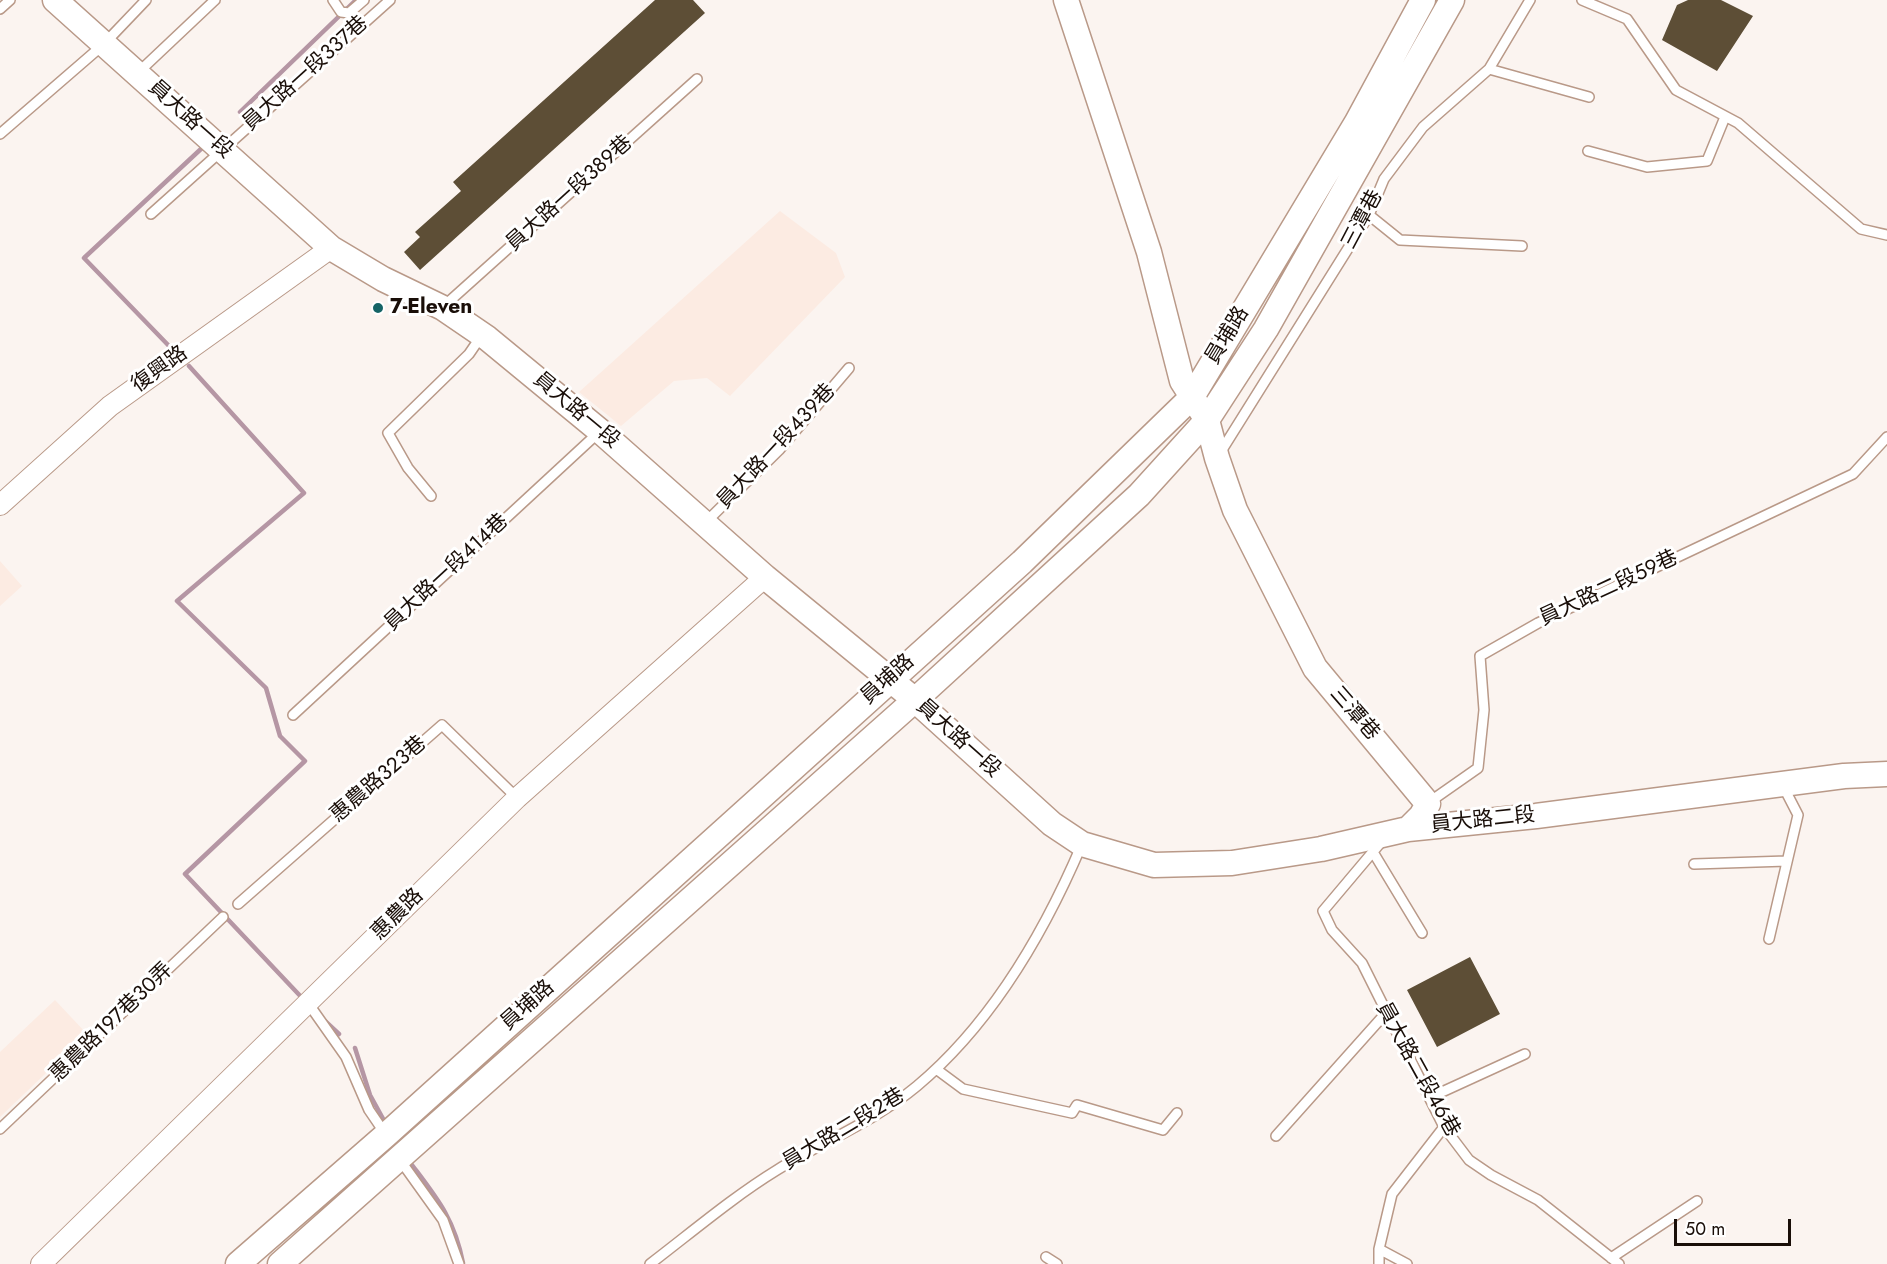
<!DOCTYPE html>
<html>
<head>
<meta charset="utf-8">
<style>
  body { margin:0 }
  #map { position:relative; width:1887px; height:1264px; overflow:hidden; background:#fbf4f0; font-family:Jost,sans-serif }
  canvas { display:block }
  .scale { position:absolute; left:1674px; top:1219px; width:117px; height:27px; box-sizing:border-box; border:3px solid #190e08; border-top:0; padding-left:8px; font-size:18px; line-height:21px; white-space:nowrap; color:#190e08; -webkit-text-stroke:4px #fff; paint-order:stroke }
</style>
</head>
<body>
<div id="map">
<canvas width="1887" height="1264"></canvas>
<div class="scale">50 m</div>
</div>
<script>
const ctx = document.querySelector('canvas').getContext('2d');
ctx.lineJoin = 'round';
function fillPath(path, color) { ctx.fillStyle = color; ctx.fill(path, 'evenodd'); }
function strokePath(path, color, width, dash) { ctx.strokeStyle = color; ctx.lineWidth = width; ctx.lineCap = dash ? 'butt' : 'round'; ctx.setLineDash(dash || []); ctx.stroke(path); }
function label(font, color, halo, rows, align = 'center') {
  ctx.font = font + ' Jost,"Noto Sans TC",sans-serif'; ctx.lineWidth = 6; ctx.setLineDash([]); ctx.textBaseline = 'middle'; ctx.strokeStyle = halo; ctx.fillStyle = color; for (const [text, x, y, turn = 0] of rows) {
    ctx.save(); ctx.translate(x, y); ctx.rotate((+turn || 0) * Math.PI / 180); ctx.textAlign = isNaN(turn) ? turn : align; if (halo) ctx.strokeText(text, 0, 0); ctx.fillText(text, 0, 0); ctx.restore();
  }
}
const built = new Path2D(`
  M780,211L836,253L845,277L730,396L707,378L674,381L621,426L579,392Z
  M0,561L22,586L0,606Z
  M55,1000L87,1034L0,1117V1052Z`);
const stream = new Path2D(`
  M240,112L356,0
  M170,347L84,258L202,148
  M189,366L304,493L177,601L266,688L280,736L305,761L185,874L305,1001
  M325,1021L339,1034
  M355,1048L370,1095L387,1126
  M409,1161C436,1197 454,1217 463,1263`);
const building = new Path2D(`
  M655,0H693L705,13L420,270L404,252L420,237L415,232L461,191L453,182Z
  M1688,0H1721L1753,16L1717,71L1662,40L1677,5Z
  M1470,957L1500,1014L1437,1047L1407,990Z`);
const service = new Path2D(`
  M333,0L341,12L349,13L364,0
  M1582,0L1627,19L1676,90L1738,123L1861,229L1887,235
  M0,9L10,0
  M144,67L215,0
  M1489,69L1589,97
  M0,134L104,44L146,0
  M1588,151L1647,167L1707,161L1725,117
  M151,214L390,0
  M1369,215L1400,240L1522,246
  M444,306L697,79
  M1220,453L1369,215L1384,179L1423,127L1489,69L1530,0
  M431,496L408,468L388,433L469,354L482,335
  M706,522L779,450L849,368
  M293,715L598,433
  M1428,803L1478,768L1484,710L1480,656L1538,623L1853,474L1887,437
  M1382,841L1323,911L1332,930L1362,963L1444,1127L1469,1160L1491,1175L1538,1200L1619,1264
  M1373,852L1422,933
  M1694,864L1787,861
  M238,904L442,725L517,798
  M1769,939L1798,815L1783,786
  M308,1003L346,1057L369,1110L386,1135
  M936,1069L963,1089L1072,1113L1077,1105L1163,1130L1177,1113
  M1431,1097L1525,1054
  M0,1129L223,917
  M1276,1136L1385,1014
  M400,1160L443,1220L459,1264
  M1379,1249L1407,1264
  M1046,1257L1057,1264
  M1611,1258L1697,1201
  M650,1264C692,1232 733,1197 777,1170C824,1141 875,1121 917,1086C991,1024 1045,931 1082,844
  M1379,1264V1249L1392,1194L1444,1127`);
const minor = new Path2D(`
  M0,505L110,406L331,248
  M41,1264L517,798L765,577`);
const tertiary = new Path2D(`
  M55,0L331,248L383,279L443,308L487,338L600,431L765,577L915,700L1052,824L1082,844L1154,865L1232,863L1321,849L1408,829L1536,816L1844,776L1887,774
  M1066,0L1149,252L1182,381L1207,420L1217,458L1235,510L1315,668L1428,804L1421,816L1408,829
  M238,1264L386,1135L1022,562L1192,397L1357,122L1423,0
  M280,1264L915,700L1139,495L1207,420L1266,329L1452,0`);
const markers = [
  [378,308,6,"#156466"]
];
const streetNames = [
  ["員大路一段337巷",306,74,-42],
  ["員大路一段",190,120,42],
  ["員大路一段389巷",570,194,-42],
  ["三潭巷",1363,220,-62],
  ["員埔路",1228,336,-59],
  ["復興路",160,370,-36],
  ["員大路一段",576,411,40],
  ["員大路一段439巷",777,447,-47],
  ["員大路一段414巷",447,573,-43],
  ["員大路二段59巷",1609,589,-25],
  ["員埔路",888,680,-42],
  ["三潭巷",1354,714,49],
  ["員大路一段",958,739,42],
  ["惠農路323巷",379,780,-41],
  ["員大路二段",1483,821,-6],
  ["惠農路",398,915,-45],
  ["員埔路",528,1006,-42],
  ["惠農路197巷30弄",112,1023,-44],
  ["員大路二段46巷",1417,1070,61],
  ["員大路二段2巷",844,1130,-31]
];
const poiNames = [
  ["7-Eleven",390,308]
];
fillPath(built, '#fcebe2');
strokePath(stream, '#b596a4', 4.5);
fillPath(building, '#5d4e36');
strokePath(service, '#b99988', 12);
strokePath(minor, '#b99988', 22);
strokePath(tertiary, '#b99988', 27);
strokePath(service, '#fff', 9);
strokePath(minor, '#fff', 20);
strokePath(tertiary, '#fff', 24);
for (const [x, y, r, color] of markers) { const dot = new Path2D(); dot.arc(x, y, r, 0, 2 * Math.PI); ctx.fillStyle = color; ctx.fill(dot); strokePath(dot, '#fff', 2); }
label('21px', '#190e08', '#fff', streetNames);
label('bold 21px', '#190e08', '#fff', poiNames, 'left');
</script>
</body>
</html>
